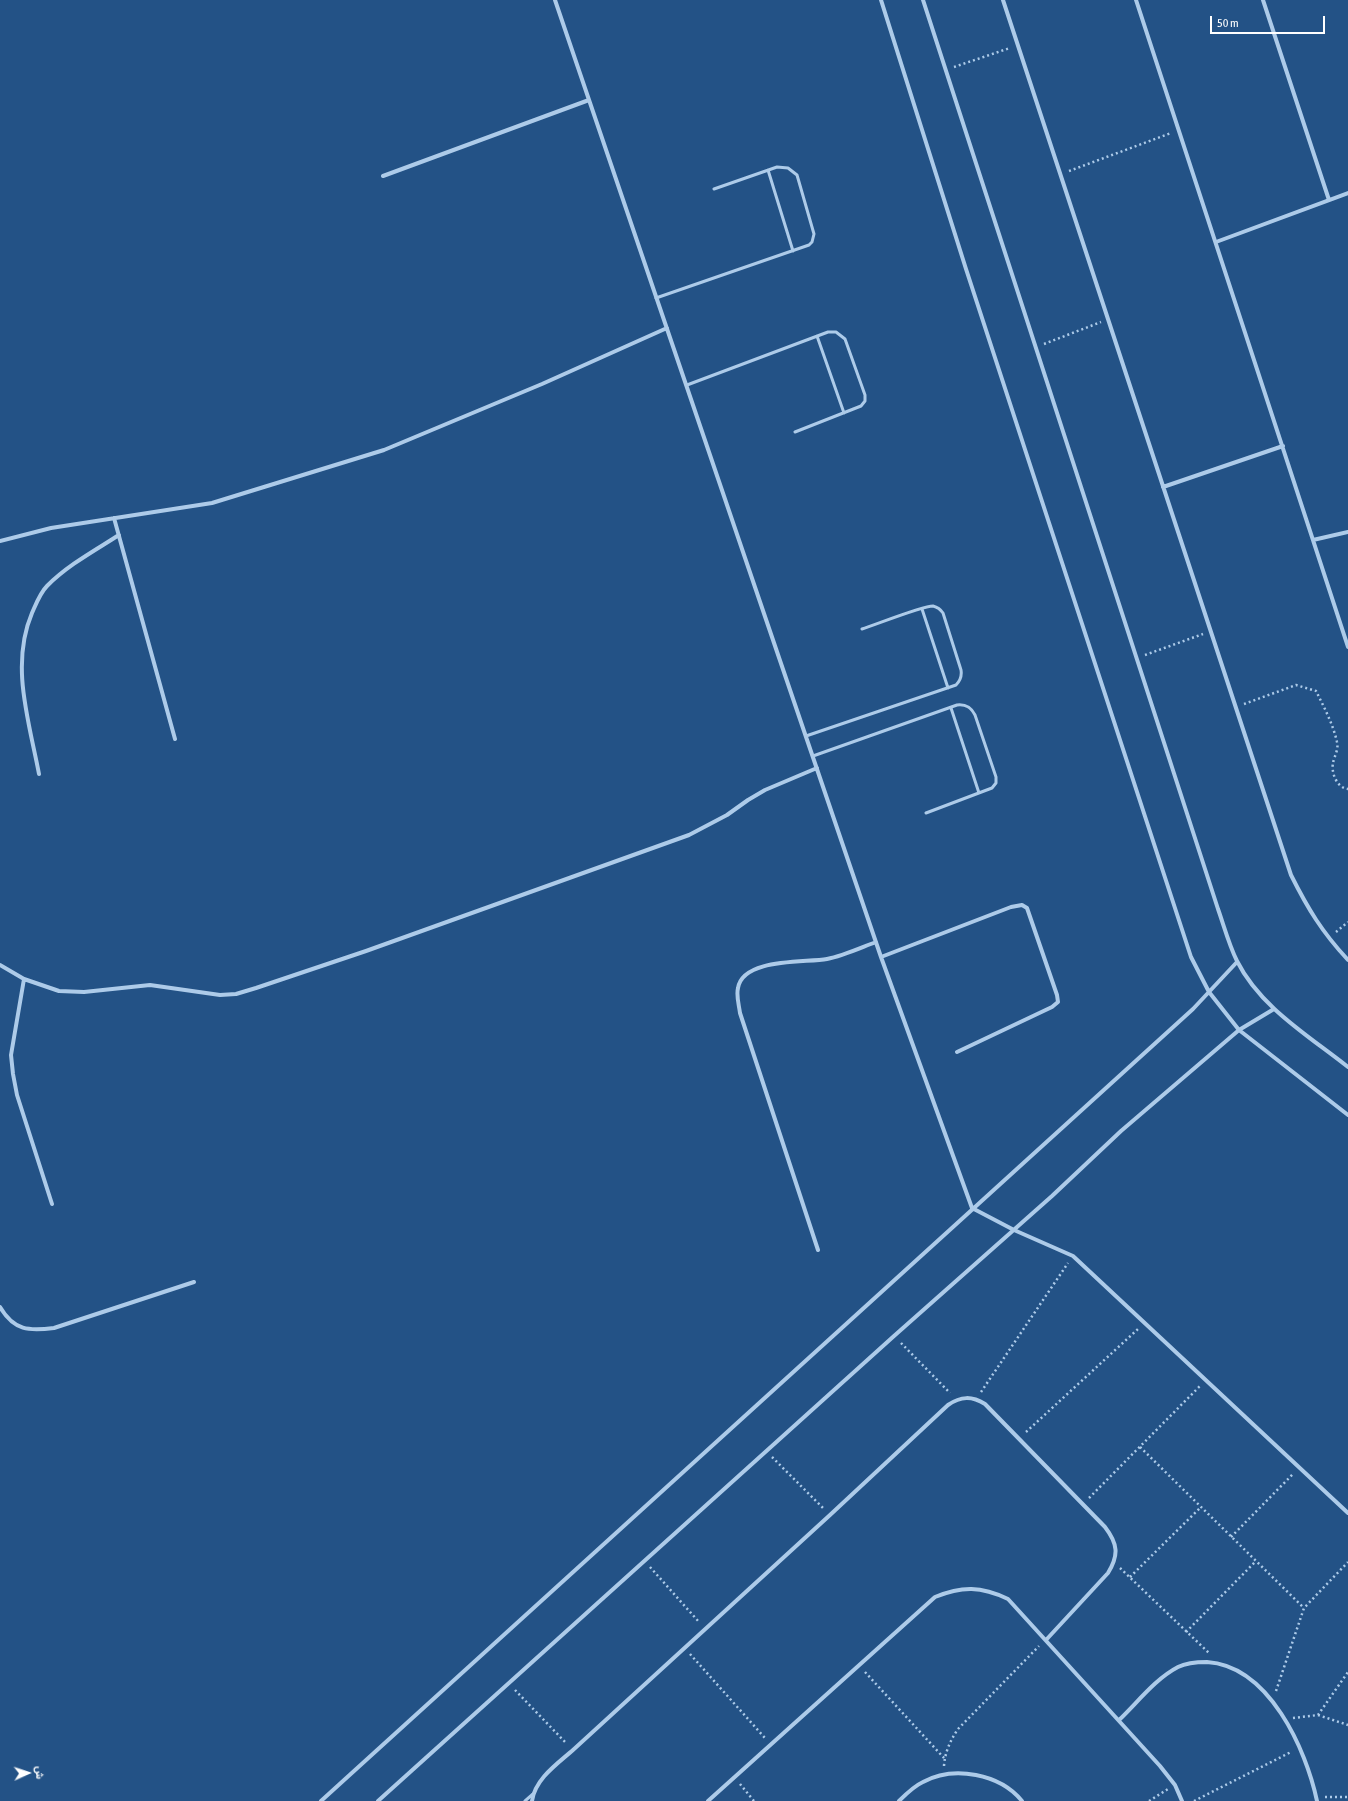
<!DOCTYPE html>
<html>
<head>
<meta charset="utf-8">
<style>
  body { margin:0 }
  #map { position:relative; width:1348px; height:1801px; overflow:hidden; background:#235286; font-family:"Asap Condensed",Vazirmatn,sans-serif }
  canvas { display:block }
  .north { position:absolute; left:8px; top:1753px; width:40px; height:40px; -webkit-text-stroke:3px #235286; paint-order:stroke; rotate:87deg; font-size:11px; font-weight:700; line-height:16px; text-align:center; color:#fff }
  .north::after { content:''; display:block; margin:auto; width:14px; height:18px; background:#fff; clip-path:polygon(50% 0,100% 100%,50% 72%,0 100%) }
  .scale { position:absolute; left:1210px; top:16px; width:115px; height:18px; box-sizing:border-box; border:2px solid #fff; border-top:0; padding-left:5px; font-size:12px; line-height:14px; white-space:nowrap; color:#fff; -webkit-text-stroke:3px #235286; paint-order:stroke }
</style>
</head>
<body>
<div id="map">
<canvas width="1348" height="1801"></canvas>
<div class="north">ش</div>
<div class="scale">50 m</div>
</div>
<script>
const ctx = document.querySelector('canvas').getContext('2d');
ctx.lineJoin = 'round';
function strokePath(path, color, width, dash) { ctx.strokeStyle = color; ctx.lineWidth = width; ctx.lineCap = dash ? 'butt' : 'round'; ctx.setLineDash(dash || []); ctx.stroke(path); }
const path = new Path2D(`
  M954,67L1010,48
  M1069,171L1171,133
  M1044,344L1101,322
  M1145,655L1203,634
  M1244,704L1296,685L1316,691C1324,707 1333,724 1337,742C1339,749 1334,757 1333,763C1331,773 1337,788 1348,789
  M1336,932L1348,922
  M901,1343L950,1393
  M981,1392L1068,1263
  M1026,1432L1138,1329
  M1140,1447L1304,1608
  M772,1457L824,1509
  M1089,1498L1200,1386
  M1231,1537L1293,1474
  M650,1567L699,1622
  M1120,1568L1209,1653
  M1130,1577L1201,1507
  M1186,1632L1256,1561
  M690,1654L765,1738
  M865,1672L944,1758
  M515,1690L567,1744
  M1276,1691L1304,1608L1348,1562
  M1318,1715L1348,1725
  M1293,1718L1318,1715L1348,1672
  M944,1766C945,1752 950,1741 958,1729L1039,1646
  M740,1784L754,1801
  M1325,1797H1348
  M1149,1801L1168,1789
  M1194,1801L1291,1752`);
const service = new Path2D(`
  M768,170L793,251
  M656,298L809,245L812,242L814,234L797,175L788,168L777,167L714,189
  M817,336L844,413
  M687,385L828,332H836L845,339L865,395V401L861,406L795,432
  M922,609L948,688
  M951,708L979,793
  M806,736L956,685C961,680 962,676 961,670L943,613C941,610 937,607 933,606C922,606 875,625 862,629
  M813,756L957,705C966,704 971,707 975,715L996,777V783L992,788L926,813
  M525,1801L533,1794`);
const minor = new Path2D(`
  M555,0L881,957L972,1208L1014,1230L1073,1256L1348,1513
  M881,0L966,269L1191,957L1209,992L1239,1030L1348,1115
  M923,0L1218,909C1224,926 1229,945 1237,961C1260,1007 1309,1036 1348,1067
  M1003,0L1291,875C1308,909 1322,932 1348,960
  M1136,0L1348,647
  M1263,0L1329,200
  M383,176L589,100
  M1216,242L1348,193
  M1163,487L1283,446
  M114,518L175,739
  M1313,540L1348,532
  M0,541L51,528L212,503L384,450L542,384L667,328
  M39,774C29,721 10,665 32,613C36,604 40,593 47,586C68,565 94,551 119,535
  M881,957L1011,907L1022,905L1027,908L1057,995L1058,1002L1052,1007L957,1052
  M0,965L24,979L59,991L84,992L150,985L220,995L236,994L256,988L366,951L689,835L727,815L748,800L765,790L817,768
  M24,979L11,1055L13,1074L17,1095L52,1204
  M818,1250L740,1013C739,1005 736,996 738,988C743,958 804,963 827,959C843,956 860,948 876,942
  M0,1307C14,1331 29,1331 54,1328L194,1282
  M1119,1720C1137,1703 1155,1679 1178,1667C1186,1663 1198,1662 1207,1662C1269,1666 1306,1749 1317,1801
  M321,1801L1193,1009L1237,962
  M378,1801L894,1336L1052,1196L1121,1131L1239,1030L1274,1009
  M532,1801C535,1779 557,1764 573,1750L830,1515L948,1405C961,1396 972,1396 985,1404L1105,1527C1118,1544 1119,1555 1108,1573L1046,1640
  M708,1801L935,1597C962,1586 981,1586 1008,1599L1160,1766L1175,1785L1182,1801
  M899,1801C906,1794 914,1786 923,1782C954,1765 1000,1774 1022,1801`);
strokePath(path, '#adcbe9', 2.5, [2, 3]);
strokePath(service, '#adcbe9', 3);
strokePath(minor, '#adcbe9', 4);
</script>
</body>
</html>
